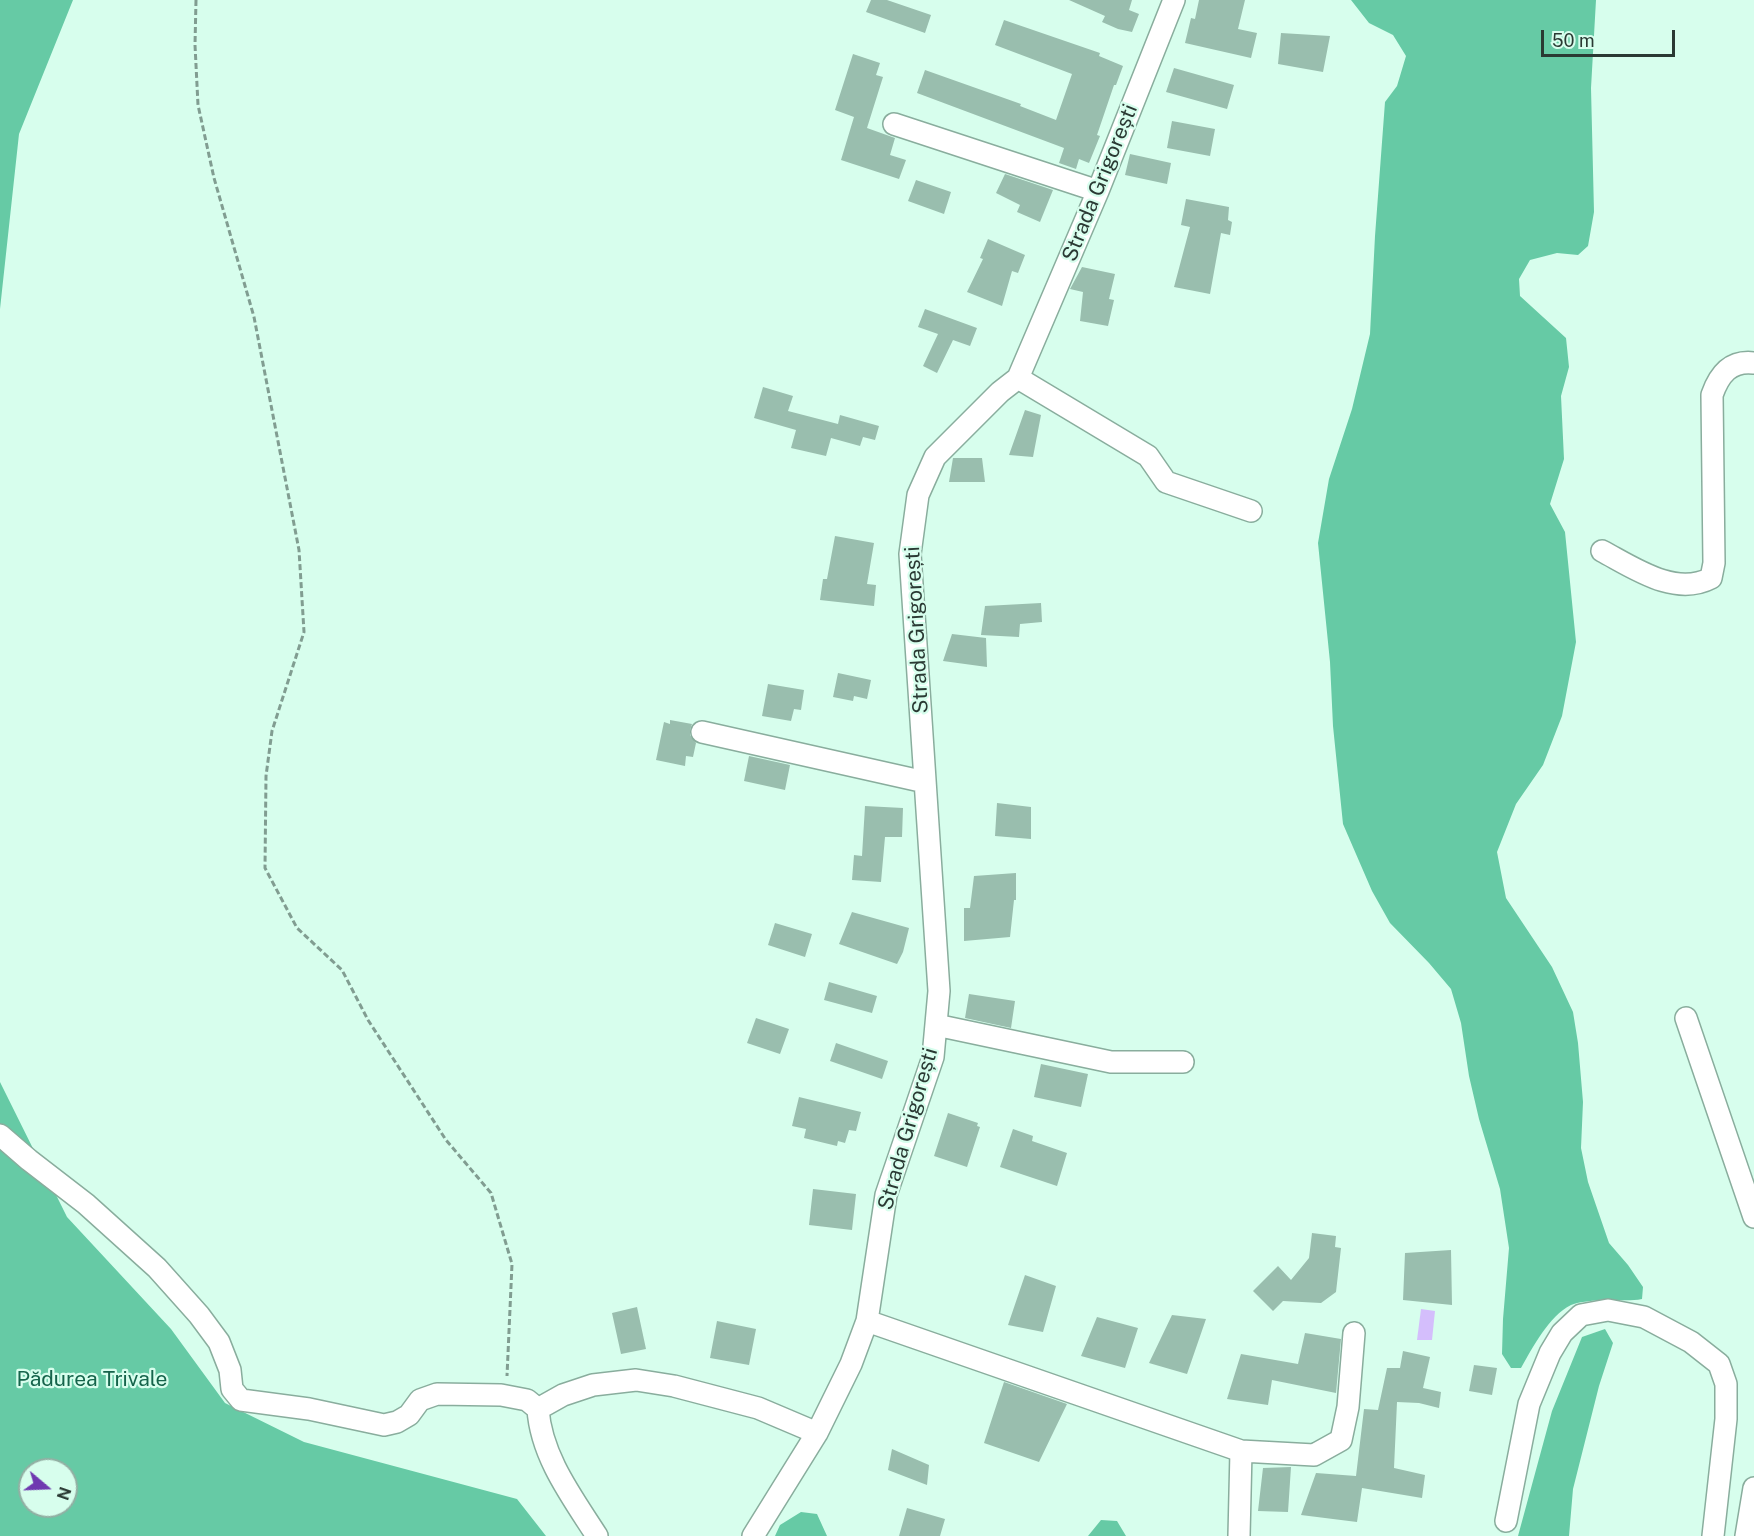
<!DOCTYPE html>
<html>
<head>
<meta charset="utf-8">
<style>
  body { margin:0 }
  #map { position:relative; width:1754px; height:1536px; overflow:hidden; background:#d7feed; font-family:"Public Sans",sans-serif }
  canvas { display:block }
  .north { position:absolute; left:18px; top:1458px; width:60px; height:60px; box-sizing:border-box; background:#d7feed; border:2px solid #92afa3; border-radius:50%; rotate:109deg; font-size:16px; font-weight:700; line-height:24px; text-align:center; color:#2a3933 }
  .north::after { content:''; display:block; margin:auto; width:21px; height:27px; background:#6f39b0; clip-path:polygon(50% 0,100% 100%,50% 72%,0 100%) }
  .scale { position:absolute; left:1541px; top:30px; width:134px; height:27px; box-sizing:border-box; border:3px solid #2a3933; border-top:0; padding-left:8px; font-size:18px; line-height:21px; white-space:nowrap; color:#2a3933; -webkit-text-stroke:4px #d7feed; paint-order:stroke }
</style>
</head>
<body>
<div id="map">
<canvas width="1754" height="1536"></canvas>
<div class="north">N</div>
<div class="scale">50 m</div>
</div>
<script>
const ctx = document.querySelector('canvas').getContext('2d');
ctx.lineJoin = 'round';
function fillPath(path, color) { ctx.fillStyle = color; ctx.fill(path, 'evenodd'); }
function strokePath(path, color, width, dash) { ctx.strokeStyle = color; ctx.lineWidth = width; ctx.lineCap = dash ? 'butt' : 'round'; ctx.setLineDash(dash || []); ctx.stroke(path); }
function label(font, color, halo, rows, align = 'center') {
  ctx.font = font + ' "Public Sans",sans-serif'; ctx.lineWidth = 4.5; ctx.setLineDash([]); ctx.textBaseline = 'middle'; ctx.strokeStyle = halo; ctx.fillStyle = color; for (const [text, x, y, turn = 0] of rows) {
    ctx.save(); ctx.translate(x, y); ctx.rotate((+turn || 0) * Math.PI / 180); ctx.textAlign = isNaN(turn) ? turn : align; if (halo) ctx.strokeText(text, 0, 0); ctx.fillText(text, 0, 0); ctx.restore();
  }
}
const forest = new Path2D(`
  M0,0H73L19,134L0,309Z
  M1351,0H1596L1591,88L1594,212L1588,246L1578,255L1557,253L1530,260L1519,279L1520,296L1566,338L1569,367L1561,396L1564,459L1550,504L1565,532L1576,642L1562,716L1543,765L1516,804L1497,852L1506,898L1552,967L1573,1012L1578,1043L1583,1102L1581,1148L1588,1182L1609,1243L1628,1265L1643,1287L1642,1299C1627,1302 1614,1299 1599,1300C1591,1301 1578,1302 1571,1305C1549,1316 1533,1347 1521,1368H1511L1502,1354L1503,1319L1509,1248L1500,1189L1479,1119L1469,1076L1461,1023L1451,989L1429,963L1390,923L1372,891L1343,824L1333,726L1330,662L1318,543L1329,479L1352,409L1370,334L1375,236L1385,102L1397,86L1406,56L1393,35L1369,23Z
  M0,1082L67,1217L171,1329L225,1403L304,1442L517,1499L546,1536H0ZM30,1470H66V1506H30Z
  M1605,1329L1613,1343L1599,1386L1573,1489L1569,1536H1518L1552,1411L1582,1337Z
  M801,1512L817,1514L827,1536H775L780,1525Z
  M1101,1520L1117,1521L1126,1536H1088Z`);
const water = new Path2D(`
  M1421,1309L1435,1311L1432,1340H1417Z`);
const building = new Path2D(`
  M871,0H887L931,15L925,33L866,12Z
  M1069,0H1132L1129,10L1139,14L1132,32L1118,29L1102,22L1105,16Z
  M1199,0H1245L1238,29L1257,33L1251,58L1185,43L1191,18L1195,19Z
  M1004,20L1100,53L1099,56L1123,66L1116,85H1114L1097,135L1100,136L1089,163L1079,159L1076,169L1059,163L1064,148L917,93L925,70L1021,104L1020,106L1056,120L1072,74L995,45Z
  M1281,33L1330,36L1323,72L1278,64Z
  M853,54L880,63L876,75L883,77L867,128L895,138L890,155L906,160L899,179L841,160L854,117L835,110Z
  M1174,68L1234,85L1227,109L1166,92Z
  M1172,121L1215,129L1210,156L1167,148Z
  M1130,154L1171,163L1167,184L1125,175Z
  M1005,174L1053,190L1040,222L1017,212L1020,205L996,193Z
  M916,180L951,192L944,214L908,201Z
  M1186,199L1229,207L1228,220L1232,222L1230,235L1221,233L1210,294L1174,287L1190,227L1181,225Z
  M988,239L1025,255L1018,273L1012,271L1002,306L967,292L983,259L980,258Z
  M1082,267L1115,274L1109,299L1114,300L1108,326L1080,321L1083,292L1070,289Z
  M925,309L977,328L970,346L953,340L937,373L923,366L938,334L918,327Z
  M763,387L793,396L788,411L838,424L840,415L879,426L875,440L863,437L860,446L831,438L826,456L791,448L796,430L754,418Z
  M1025,410L1041,415L1033,457L1009,455Z
  M953,458H982L985,482H949Z
  M835,536L874,543L867,584L876,585L874,606L820,600L823,579H827Z
  M1041,603L1042,622L1020,624L1019,637L981,635L985,606Z
  M952,634L986,638L987,667L943,661Z
  M838,673L871,680L867,699L854,696L853,701L833,697Z
  M768,684L804,690L801,710L794,709L791,721L762,716Z
  M670,720L692,724L690,730V735L696,743L693,757L686,756L685,766L656,760L664,722L670,724Z
  M749,756L790,765L785,790L744,781Z
  M997,803L1031,807V839L995,836Z
  M865,806L903,808L902,837H885L881,882L852,880L854,855L862,856Z
  M1016,873V900H1014L1010,937L964,941V908H970L974,876Z
  M852,912L909,928L903,952L897,964L839,944Z
  M775,923L812,934L805,957L768,945Z
  M829,982L877,996L872,1013L824,1000Z
  M969,994L1015,1001L1011,1028L965,1018Z
  M756,1018L789,1029L780,1054L747,1043Z
  M836,1043L888,1061L882,1079L830,1061Z
  M1041,1064L1088,1074L1081,1107L1034,1097Z
  M799,1097L861,1112L856,1131L849,1130L845,1143L838,1141L837,1146L804,1138L806,1129L792,1126Z
  M948,1113L978,1123L977,1126L980,1127L967,1167L934,1156Z
  M1013,1129L1033,1136L1032,1141L1067,1153L1057,1186L1000,1167Z
  M813,1189L856,1194L852,1230L809,1225Z
  M1312,1233L1336,1236L1335,1247L1341,1248L1336,1292L1321,1303L1283,1301L1273,1311L1253,1291L1278,1266L1291,1280L1309,1258Z
  M1451,1250L1452,1305L1403,1300L1405,1253Z
  M1025,1275L1056,1286L1043,1332L1008,1325Z
  M637,1307L646,1349L621,1354L612,1313Z
  M1172,1315L1206,1319L1187,1374L1149,1363Z
  M1097,1317L1138,1328L1125,1368L1081,1356Z
  M717,1321L756,1329L749,1365L710,1358Z
  M1305,1333L1341,1339L1336,1393L1272,1380L1268,1405L1227,1399L1241,1354L1298,1364Z
  M1403,1351L1430,1357L1423,1388L1441,1392L1439,1408L1419,1403L1397,1402L1394,1468L1425,1475L1422,1498L1362,1488L1357,1522L1301,1515L1316,1473L1356,1476L1364,1409L1378,1410L1387,1368H1400Z
  M1474,1365L1497,1368L1492,1395L1469,1391Z
  M1004,1382L1067,1404L1039,1462L984,1443Z
  M892,1449L929,1465L927,1485L888,1470Z
  M1291,1467L1288,1512L1258,1511L1263,1468Z
  M907,1508L945,1519L940,1536H899Z`);
const path = new Path2D(`
  M196,0L195,45L198,105L214,178L254,317L299,550L304,632L272,731L266,776L265,868L297,928L342,970L368,1020L446,1140L491,1193L512,1264L507,1376`);
const street = new Path2D(`
  M894,124L1098,191
  M1018,378L1148,456L1166,482L1251,511
  M1602,551C1634,568 1675,597 1711,578L1714,563L1712,395C1719,375 1730,360 1754,363
  M702,732L925,782
  M1686,1018L1754,1217
  M936,1025L1111,1062H1183
  M0,1135L29,1160L86,1204L157,1268L199,1315L219,1342L230,1370L232,1389L241,1400L309,1409L384,1425L397,1422L409,1415L420,1400L437,1394L501,1395L527,1400L538,1409C541,1456 572,1497 597,1536
  M867,1321L1241,1451L1314,1455L1341,1440L1348,1407L1354,1333
  M538,1409L563,1395L593,1385L636,1380L674,1386L758,1408L817,1433
  M1506,1521L1529,1404L1550,1353L1562,1333L1581,1315L1608,1310L1644,1317L1691,1342L1719,1364L1726,1384V1419L1713,1536
  M753,1536L817,1433L851,1364L867,1321L886,1195L933,1057L939,991L910,554L918,495L935,457L1000,392L1018,378L1098,191L1174,0
  M1239,1536L1241,1451
  M1746,1536L1754,1488`);
const streetNames = [
  ["Strada Grigorești",1100,183,-68],
  ["Strada Grigorești",917,630,-93],
  ["Strada Grigorești",908,1129,-74]
];
const parkNames = [
  ["Pădurea Trivale",92,1380]
];
fillPath(forest, '#66caa5');
fillPath(water, '#d4befc');
fillPath(building, '#99beae');
strokePath(street, '#89ad9d', 24);
strokePath(path, '#819d91', 3, [6, 3]);
strokePath(street, '#fff', 21);
label('21px', '#2a3933', '#d7feed', streetNames);
label('21px', '#15644b', '#d7feed', parkNames);
</script>
</body>
</html>
